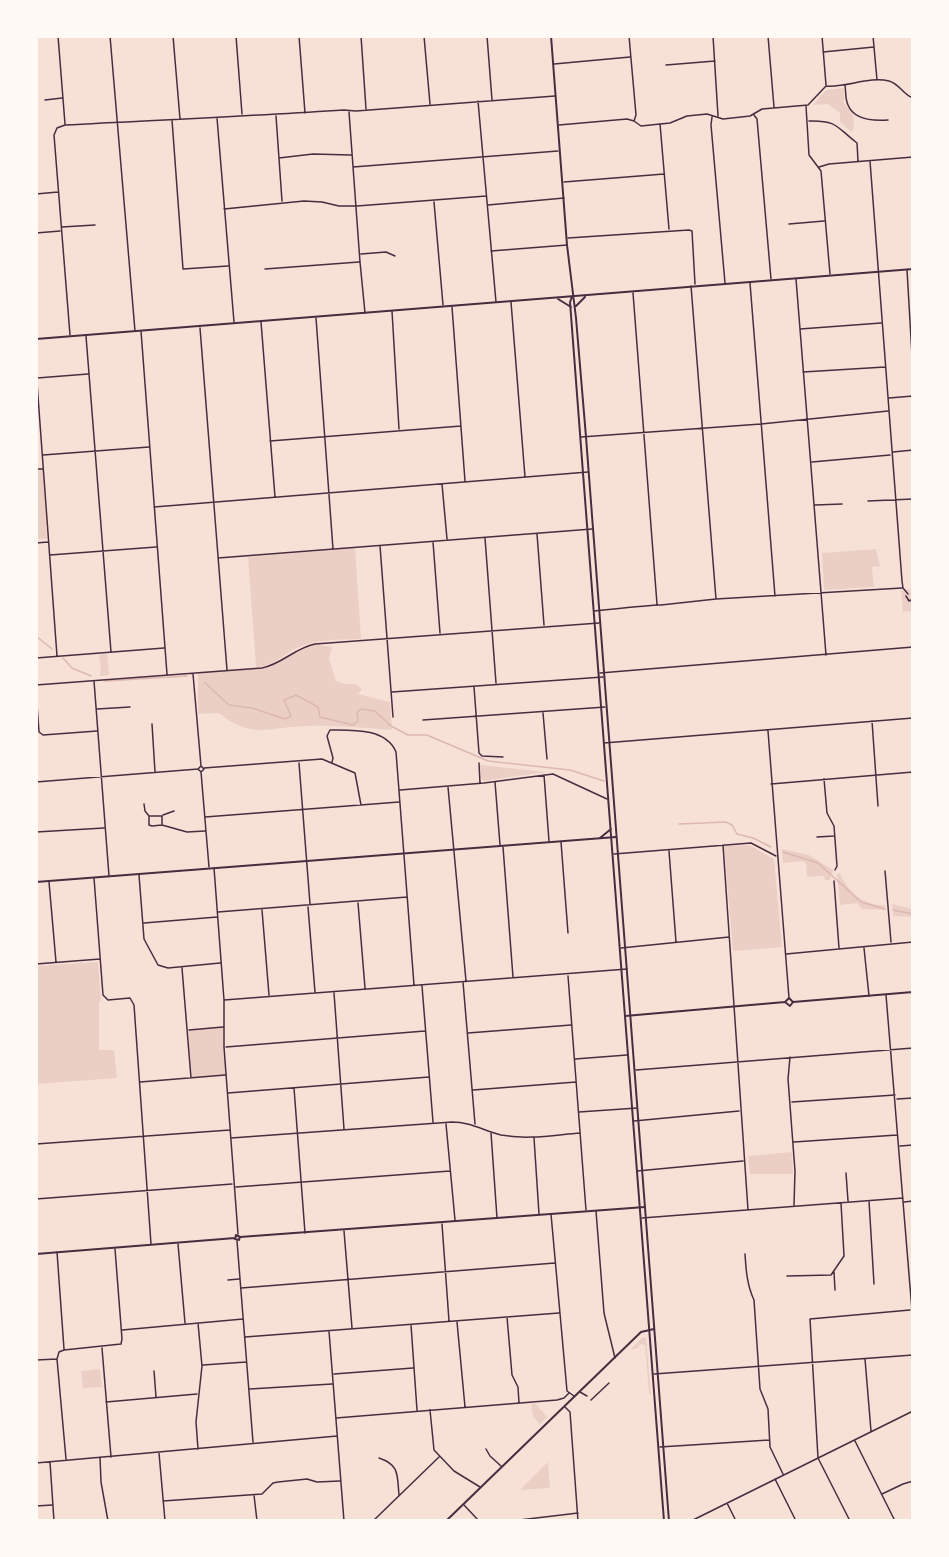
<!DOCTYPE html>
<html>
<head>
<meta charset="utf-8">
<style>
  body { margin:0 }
  #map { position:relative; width:949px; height:1557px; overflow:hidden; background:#f7e1d7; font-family:Ubuntu,sans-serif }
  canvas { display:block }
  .frame { position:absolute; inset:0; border:38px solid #fffaf5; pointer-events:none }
</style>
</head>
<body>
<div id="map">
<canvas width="949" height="1557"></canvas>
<div class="frame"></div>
</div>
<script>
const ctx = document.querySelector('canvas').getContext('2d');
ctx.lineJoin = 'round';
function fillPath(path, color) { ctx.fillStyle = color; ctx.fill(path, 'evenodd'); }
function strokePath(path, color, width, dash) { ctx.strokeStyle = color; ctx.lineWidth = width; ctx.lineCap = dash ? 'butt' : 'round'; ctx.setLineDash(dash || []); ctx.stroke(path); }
const green = new Path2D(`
  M844,88V103L853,114L854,129L851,132L840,122V113L828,104L813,105L826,90Z
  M43,470L47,539H36V471Z
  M355,548L361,639C340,640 318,639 299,647C283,654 274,666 256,667L248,557Z
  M876,549L880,566L872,567L874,587L826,590L824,589L822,553Z
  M913,589V611L903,612L901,590Z
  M315,644L332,647L329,659L336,681L345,684H356L362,689L358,694L390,702L392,730C364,728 336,725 308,726C272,726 252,741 219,713L198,714V672L269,667L302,648Z
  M107,654L109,675L100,676L101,668L99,655Z
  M480,765H481L546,772L484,781L481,778Z
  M749,845L774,859L782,947L733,951L724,846Z
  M782,849L809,855L833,870L830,880H825L824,876L807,877L806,863L802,861L783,863Z
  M840,873C847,892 865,906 885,905V910L862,909L857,903L840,905L837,874Z
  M892,904L913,909V917L893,916Z
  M98,962L101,1000L99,1003V1050H114L117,1078L36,1084V966Z
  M223,1027L226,1075L191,1078L188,1030Z
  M792,1152L793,1174H750L748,1156Z
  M643,1337L646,1338L651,1394H649L645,1345L640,1344L638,1348L630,1350Z
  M100,1369L102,1387L83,1388L81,1371Z
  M531,1404H536L547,1417L540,1424L533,1417Z
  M548,1462L550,1488L520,1490Z`);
const stream = new Path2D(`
  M36,636L52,649
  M63,658L72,668L91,676
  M105,681L187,676
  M204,682L229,705L252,708L285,719L291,716L284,700L296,695L318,707L320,717L353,725L358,721L357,713L361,709L375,711L391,726L408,735H427L488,761L570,770L604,781
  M679,824L726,822L732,825L737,834L753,838L771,847
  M783,852L818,863L861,902L885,909
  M893,910L913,914`);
const minor = new Path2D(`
  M58,36L65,124
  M110,36L135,331
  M173,36L180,119
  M236,36L242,114
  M299,36L305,113
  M361,36L366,109
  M424,36L430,104
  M487,36L492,100
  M629,36L636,115L634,121
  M713,36L718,116
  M768,36L774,107
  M822,36L826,85
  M873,36L877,80
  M823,52L874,47
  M554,64L630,57
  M666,65L715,61
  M845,85C846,91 845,99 848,105C854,120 874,121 888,120
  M45,100L62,98
  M478,101L496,302
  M806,106L809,155L821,171L830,274
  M349,112L360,262L365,313
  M754,115L757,119L771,279
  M276,116L282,201
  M712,117L711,125L725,283
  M217,118L234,322
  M172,120L183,269L228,266
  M809,121C838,120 837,128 857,143L858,161
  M660,124L669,229
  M559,125L627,119L634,121L641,126L670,123L687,116L707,114L723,119L750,116L762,109L808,105L826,86C846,88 869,76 889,81C900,84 903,95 913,98
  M279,158L313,154L351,155
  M870,161L902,581L903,588L908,594
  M353,167L558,151
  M819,167L829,164L913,157
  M564,182L664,174
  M36,194L58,192
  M434,202L443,305
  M488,205L564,198
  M224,209L304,201L322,202L339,206H357L486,196
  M789,224L824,221
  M62,227L95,225
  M36,233L60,231
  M568,238L689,230L692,231L695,284
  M491,251L567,245
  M361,254L386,252L395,256
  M265,269L359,262
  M907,270L913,373
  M796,279L826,655
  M750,283L775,596
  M691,286L716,599
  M633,293L657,604
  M511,302L525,477
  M452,307L465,481
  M392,311L399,429
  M316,318L333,549
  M261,322L275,497
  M200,328L227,670
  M800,329L881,323
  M141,331L167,674
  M70,335L54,135L57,128L65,125C159,120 252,116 344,110L356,111L555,96
  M86,336L111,652
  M36,369L57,656
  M803,372L885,367
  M37,378L88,374
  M889,398L913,396
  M581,437L761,424L888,411
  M270,441L461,426
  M893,452L913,450
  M43,455L149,447
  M812,462L890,455
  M36,469H43
  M442,484L447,539
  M868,501L913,499
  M815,505L842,504
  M154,507L588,472
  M537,534L544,625
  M485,538L496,683
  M433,542L440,633
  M36,543L48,542
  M380,546L393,717
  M50,555L156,547
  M218,558L592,529
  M912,595L913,594
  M906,596L909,601L913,599
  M594,611C605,610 656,604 661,605L716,599L902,588
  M36,658L164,648
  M600,673L913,647
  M193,674L201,766
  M94,681L109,876
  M36,685L262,668C282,664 295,648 315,644L599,623
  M474,687L479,753L482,756L503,757
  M36,691L39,732L43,735L97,731
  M392,692L603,677
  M97,709L130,707
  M543,713L547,759
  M423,720L605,707
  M872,721L878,806
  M152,724L155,772
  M768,731L789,998
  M604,743L913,718
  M332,762L333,758L327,736L330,730C352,730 386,728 396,752L414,985
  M299,763L310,904
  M479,763L480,783
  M201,766L204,769L201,772L198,769Z
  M204,768L322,759L355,773L361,805
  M201,772L209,867
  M544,775L549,841
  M824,779L827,813L834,826L837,866L835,870
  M36,782L198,769
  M495,782L500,845
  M771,784L913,772
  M448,787L466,981
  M400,790L484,783L553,774L607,799
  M144,804L145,811L149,816V825L152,826L162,825L187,832L205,831
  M163,815L174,811
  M149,816H162V824
  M205,817L399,802
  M36,832L104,828
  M817,837L834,836
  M561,842L568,933
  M723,845L748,1210
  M503,847L513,977
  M669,851L676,942
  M614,854L751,843L776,856
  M214,868L224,1000V1047L238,1234
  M885,871L891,942
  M139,875L144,939L158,965L168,968L220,963
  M94,878L103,995L108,1000L130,998L134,1005L151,1244
  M834,881L839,948
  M49,882L56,962
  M358,903L365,988
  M308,907L315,992
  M262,910L269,995
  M218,912L407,897
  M144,923L217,917
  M621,948L729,937
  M864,948L869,996
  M786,954L913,942
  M36,964L100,959
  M182,968L191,1078
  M568,976L586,1210
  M463,982L475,1124
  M422,986L433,1122
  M334,993L344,1129
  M886,995L913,1323
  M224,1000L627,969
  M189,1030L223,1027
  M468,1033L571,1025
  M226,1047L425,1031
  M790,1057L788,1079L795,1171L794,1205
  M575,1059L627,1055
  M636,1070L913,1048
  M140,1082L225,1075
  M294,1088L305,1233
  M473,1090L576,1082
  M228,1093L429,1077
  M897,1099L913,1098
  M792,1102L895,1095
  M579,1112L637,1108
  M634,1121L739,1111
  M446,1124L455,1220
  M491,1133L497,1218
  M231,1138L452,1122C471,1122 484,1131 501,1135C527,1140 554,1135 580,1133
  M534,1138L539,1214
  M794,1142L897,1135
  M36,1144L230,1130
  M900,1146L913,1145
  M637,1171L743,1161
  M846,1173L848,1201
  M236,1187L450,1171
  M36,1199L232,1184
  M869,1201L874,1284
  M904,1202L913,1201
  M596,1211L604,1313L615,1358
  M551,1214L567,1391L574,1396
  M642,1218L903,1198
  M442,1224L449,1321
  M344,1231L352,1328
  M237,1241L253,1442
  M178,1244L185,1323
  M57,1252L64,1349
  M745,1254C746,1270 747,1285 754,1300L760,1389L768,1409L770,1447L783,1474
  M834,1272L835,1290
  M787,1276L831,1275L844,1256L841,1203
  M228,1280L239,1279
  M241,1288L555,1263
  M507,1317L512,1375L518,1387L519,1403
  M457,1322L465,1407
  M198,1323L202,1366L196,1422L198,1449
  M411,1325L417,1410
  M122,1330L243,1319
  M329,1331L344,1521
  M245,1337L559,1313
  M102,1348L111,1457
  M57,1359L66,1459
  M865,1359L871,1431
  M36,1360L57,1359L59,1352L64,1350L121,1344L122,1339L115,1249
  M203,1365L246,1362
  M154,1371L156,1397
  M334,1374L413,1368
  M654,1374L913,1355
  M250,1389L332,1384
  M580,1392L587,1396
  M591,1400L609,1383
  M106,1402L197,1394
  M565,1407L570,1412L578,1521
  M430,1410L434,1450L454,1471L480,1487
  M336,1418L557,1400L564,1398L569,1393
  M855,1441L895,1521
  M660,1447L769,1440
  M486,1449L490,1456L501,1466
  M159,1453L165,1521
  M100,1457L101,1482L108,1521
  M379,1458C400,1465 397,1475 399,1495
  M50,1462L54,1521
  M36,1463L337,1436
  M775,1479L796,1521
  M882,1494L903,1484L913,1481
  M254,1495L257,1521
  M163,1501L262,1494L273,1483L278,1482L307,1479L317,1482L340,1481
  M727,1503L736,1521
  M464,1505L479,1521
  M36,1506L52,1505
  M373,1521L439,1457
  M511,1521L578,1513
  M691,1521L913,1411
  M850,1521L818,1458L810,1319L910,1310`);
const tertiary = new Path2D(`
  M36,882L616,837
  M793,1002L789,998L785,1002L790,1006L793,1002L913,992
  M625,1016L785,1002
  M236,1235L240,1237L239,1240L235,1239Z
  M240,1237L645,1207
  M36,1254L235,1238
  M446,1521L641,1332L654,1329`);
const secondary = new Path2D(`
  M551,36L567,245L576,318L586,437L669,1521
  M572,297L570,302L583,473L664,1521
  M558,299L571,307
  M576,306L585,297
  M36,339L913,269
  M600,838L611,829`);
fillPath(green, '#ebcfc5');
strokePath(stream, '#dcb8b0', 1.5);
strokePath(minor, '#4a2c40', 1.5);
strokePath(tertiary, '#4a2c40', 2);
strokePath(secondary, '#4a2c40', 2);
</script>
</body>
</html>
